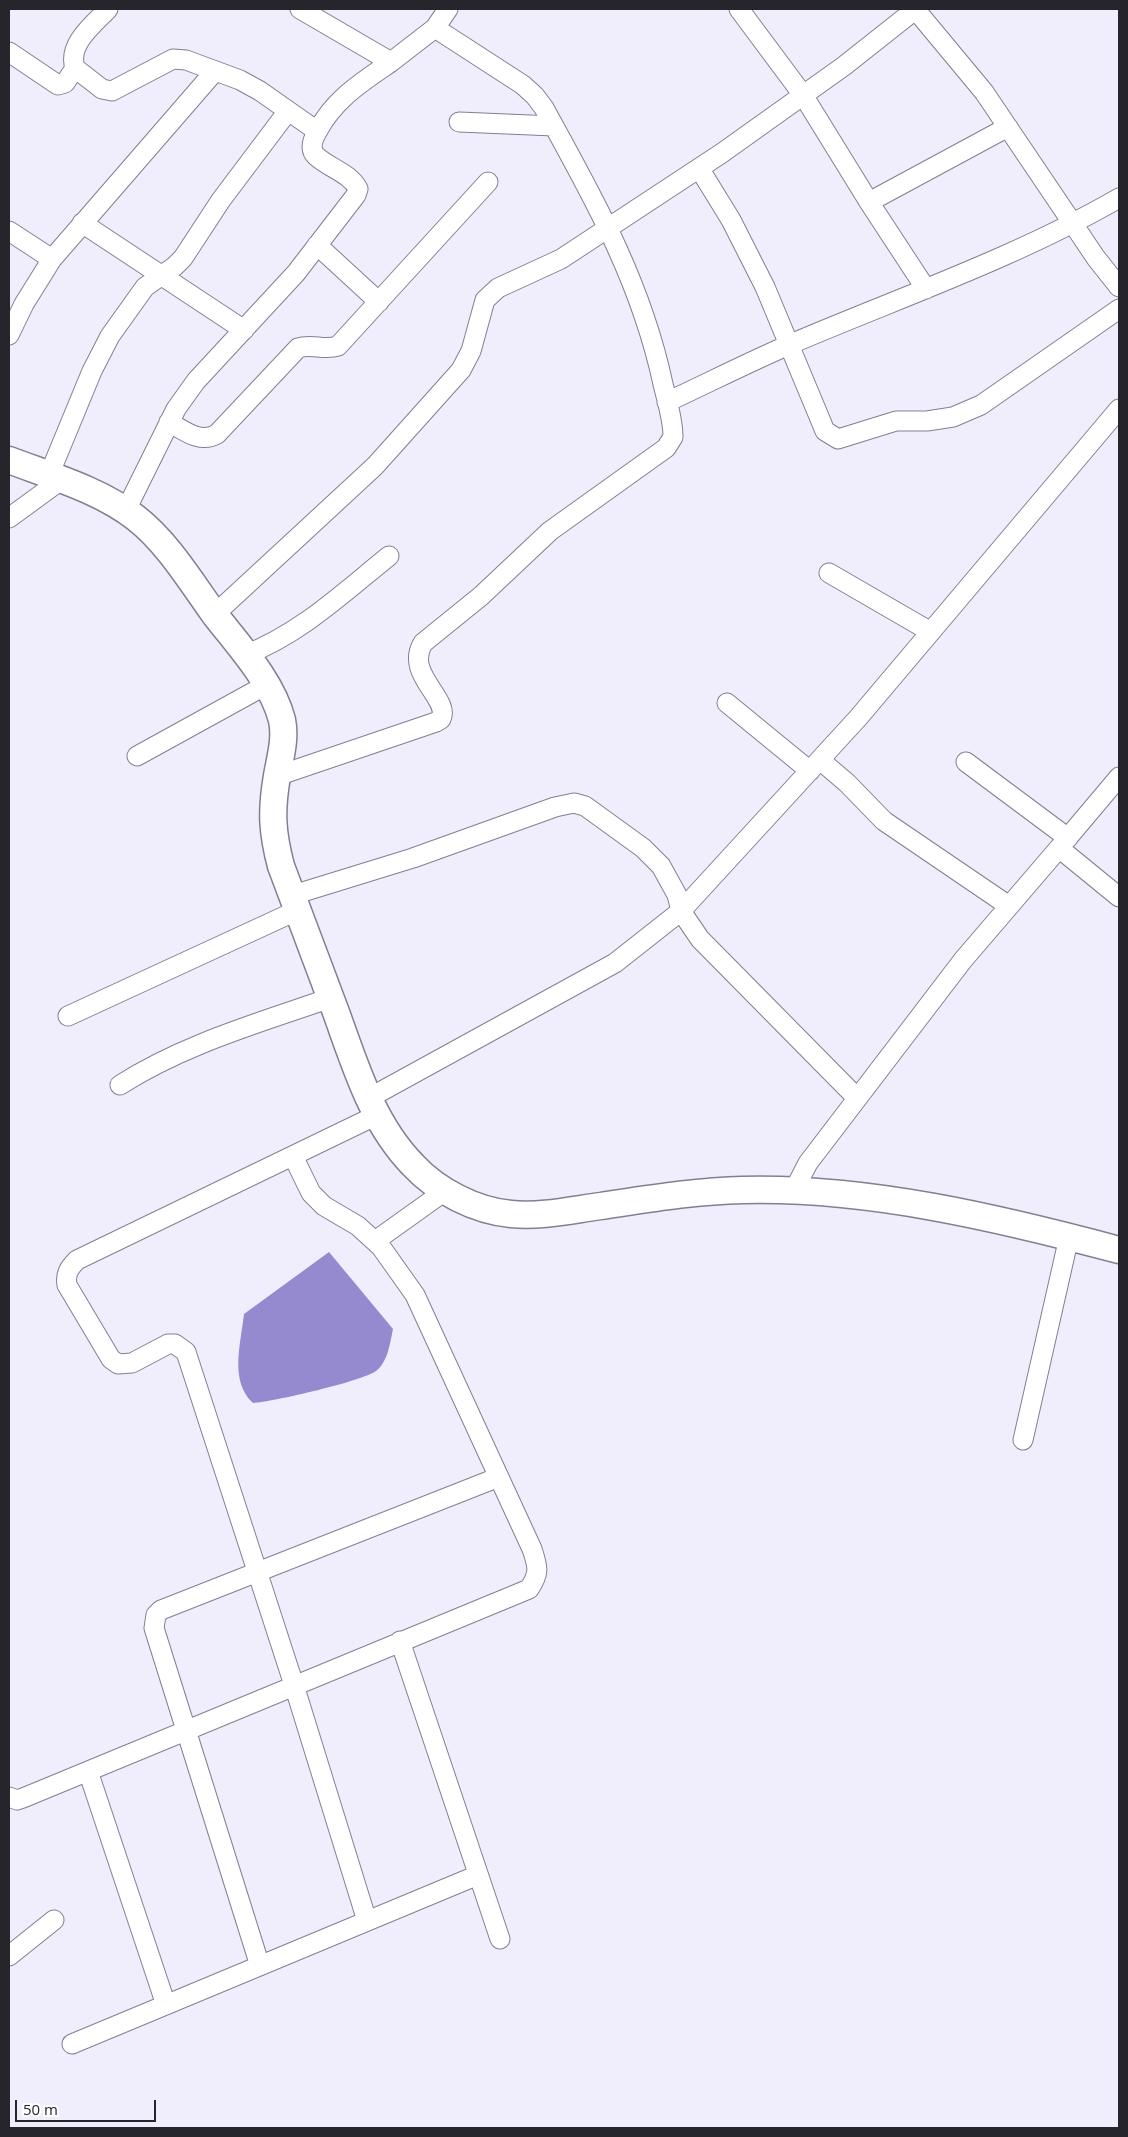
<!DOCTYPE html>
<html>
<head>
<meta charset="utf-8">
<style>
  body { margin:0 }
  #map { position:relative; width:1128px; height:2137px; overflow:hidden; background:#f0eefd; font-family:"Open Sans",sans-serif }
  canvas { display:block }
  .frame { position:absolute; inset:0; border:10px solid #26252c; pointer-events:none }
  .scale { position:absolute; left:15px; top:2100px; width:141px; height:22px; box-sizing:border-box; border:2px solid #26252c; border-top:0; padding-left:6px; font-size:15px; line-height:18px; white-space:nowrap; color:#26252c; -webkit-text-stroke:4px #fdfdfd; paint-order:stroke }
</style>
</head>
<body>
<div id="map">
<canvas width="1128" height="2137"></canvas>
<div class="frame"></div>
<div class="scale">50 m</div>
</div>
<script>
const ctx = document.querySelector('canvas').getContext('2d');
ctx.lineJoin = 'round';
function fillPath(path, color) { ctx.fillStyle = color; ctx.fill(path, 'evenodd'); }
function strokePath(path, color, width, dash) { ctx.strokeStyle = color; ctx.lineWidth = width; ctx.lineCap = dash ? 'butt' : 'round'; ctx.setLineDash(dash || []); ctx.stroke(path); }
const water = new Path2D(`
  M329,1252L393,1329C390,1343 388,1362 376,1371C363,1381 272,1402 253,1403C229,1381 241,1343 244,1314Z`);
const street = new Path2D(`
  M739,9L803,95L869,202L926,289
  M915,9L984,92L1096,258L1119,287
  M435,28L448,9
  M9,52L58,85L65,83L75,68L102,89L112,91L173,59L186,60L240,80L260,91L317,131
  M75,68C67,44 94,24 108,9
  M459,122L554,126
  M699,168L731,220L765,287L825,431L838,439L896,421H927L953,417L981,405L1119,309
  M869,202L1008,127
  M82,223L244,330
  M9,231L52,259
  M317,245L379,302
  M9,335L24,304L52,259L215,71
  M667,402C708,383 749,362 791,344C901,297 1015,258 1119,198
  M169,422C185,431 200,444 217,434L298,348C312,343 324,351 338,346L488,182
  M49,475L92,371L110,336L145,287L175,266L183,258L221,200L288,111
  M125,512L176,409L196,381L296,273L356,195L358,189C350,173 329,168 316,156C309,149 313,139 317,132C334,99 362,82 391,62
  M9,518L61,480
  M829,573L931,632
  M215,614L375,466L461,370L471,351L485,300L498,288L561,259L722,153L844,66L916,9
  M245,655C300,634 343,593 389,556
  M727,703L810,771
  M137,756L266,685
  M820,760L847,783L884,821L1009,906
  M966,762L1068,838
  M277,776L436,722L441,719C451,699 404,674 423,643L481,596L550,531L666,448L673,437C673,419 667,401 663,384C641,281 594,199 544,108L535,96L523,85L435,28L391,62L300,9
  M1060,847L1119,777
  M293,895L413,858L555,807L574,803L585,806L643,848L661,866L677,895L681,911L700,939L857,1098
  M68,1016L298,910
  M120,1085C184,1044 259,1023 330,998
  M369,1098L615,963L681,911L858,718L1119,409
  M793,1192L808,1163L963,960L1059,848L1119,897
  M375,1241L445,1191
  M1023,1440L1069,1237
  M400,1641L500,1939
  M88,1771L166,2005
  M9,1797L17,1800L23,1798L529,1589C540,1573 538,1567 532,1549L415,1295L381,1247L358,1226L324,1206L311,1193L293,1156
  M367,1921L294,1685L186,1352L175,1344H168L132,1363L118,1364L111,1359L67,1285C65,1274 69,1268 77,1260L377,1115
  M9,1956L54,1920
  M260,1966L154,1628L156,1615L161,1610L499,1477
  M72,2044L478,1875`);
const secondary = new Path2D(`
  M9,460C51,476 100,490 136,518C168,543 191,582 215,615C239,646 272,681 282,720C286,739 280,758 277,776C271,811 272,832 281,866C300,916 318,965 337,1015C356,1068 373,1124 413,1165C437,1191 476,1211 511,1214C541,1217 571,1210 601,1206C648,1199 695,1191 743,1190C868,1187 999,1218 1119,1250`);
fillPath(water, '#9589cf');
strokePath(street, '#827f91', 21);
strokePath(secondary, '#827f91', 29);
strokePath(street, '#fff', 19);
strokePath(secondary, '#fff', 26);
</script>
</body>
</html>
